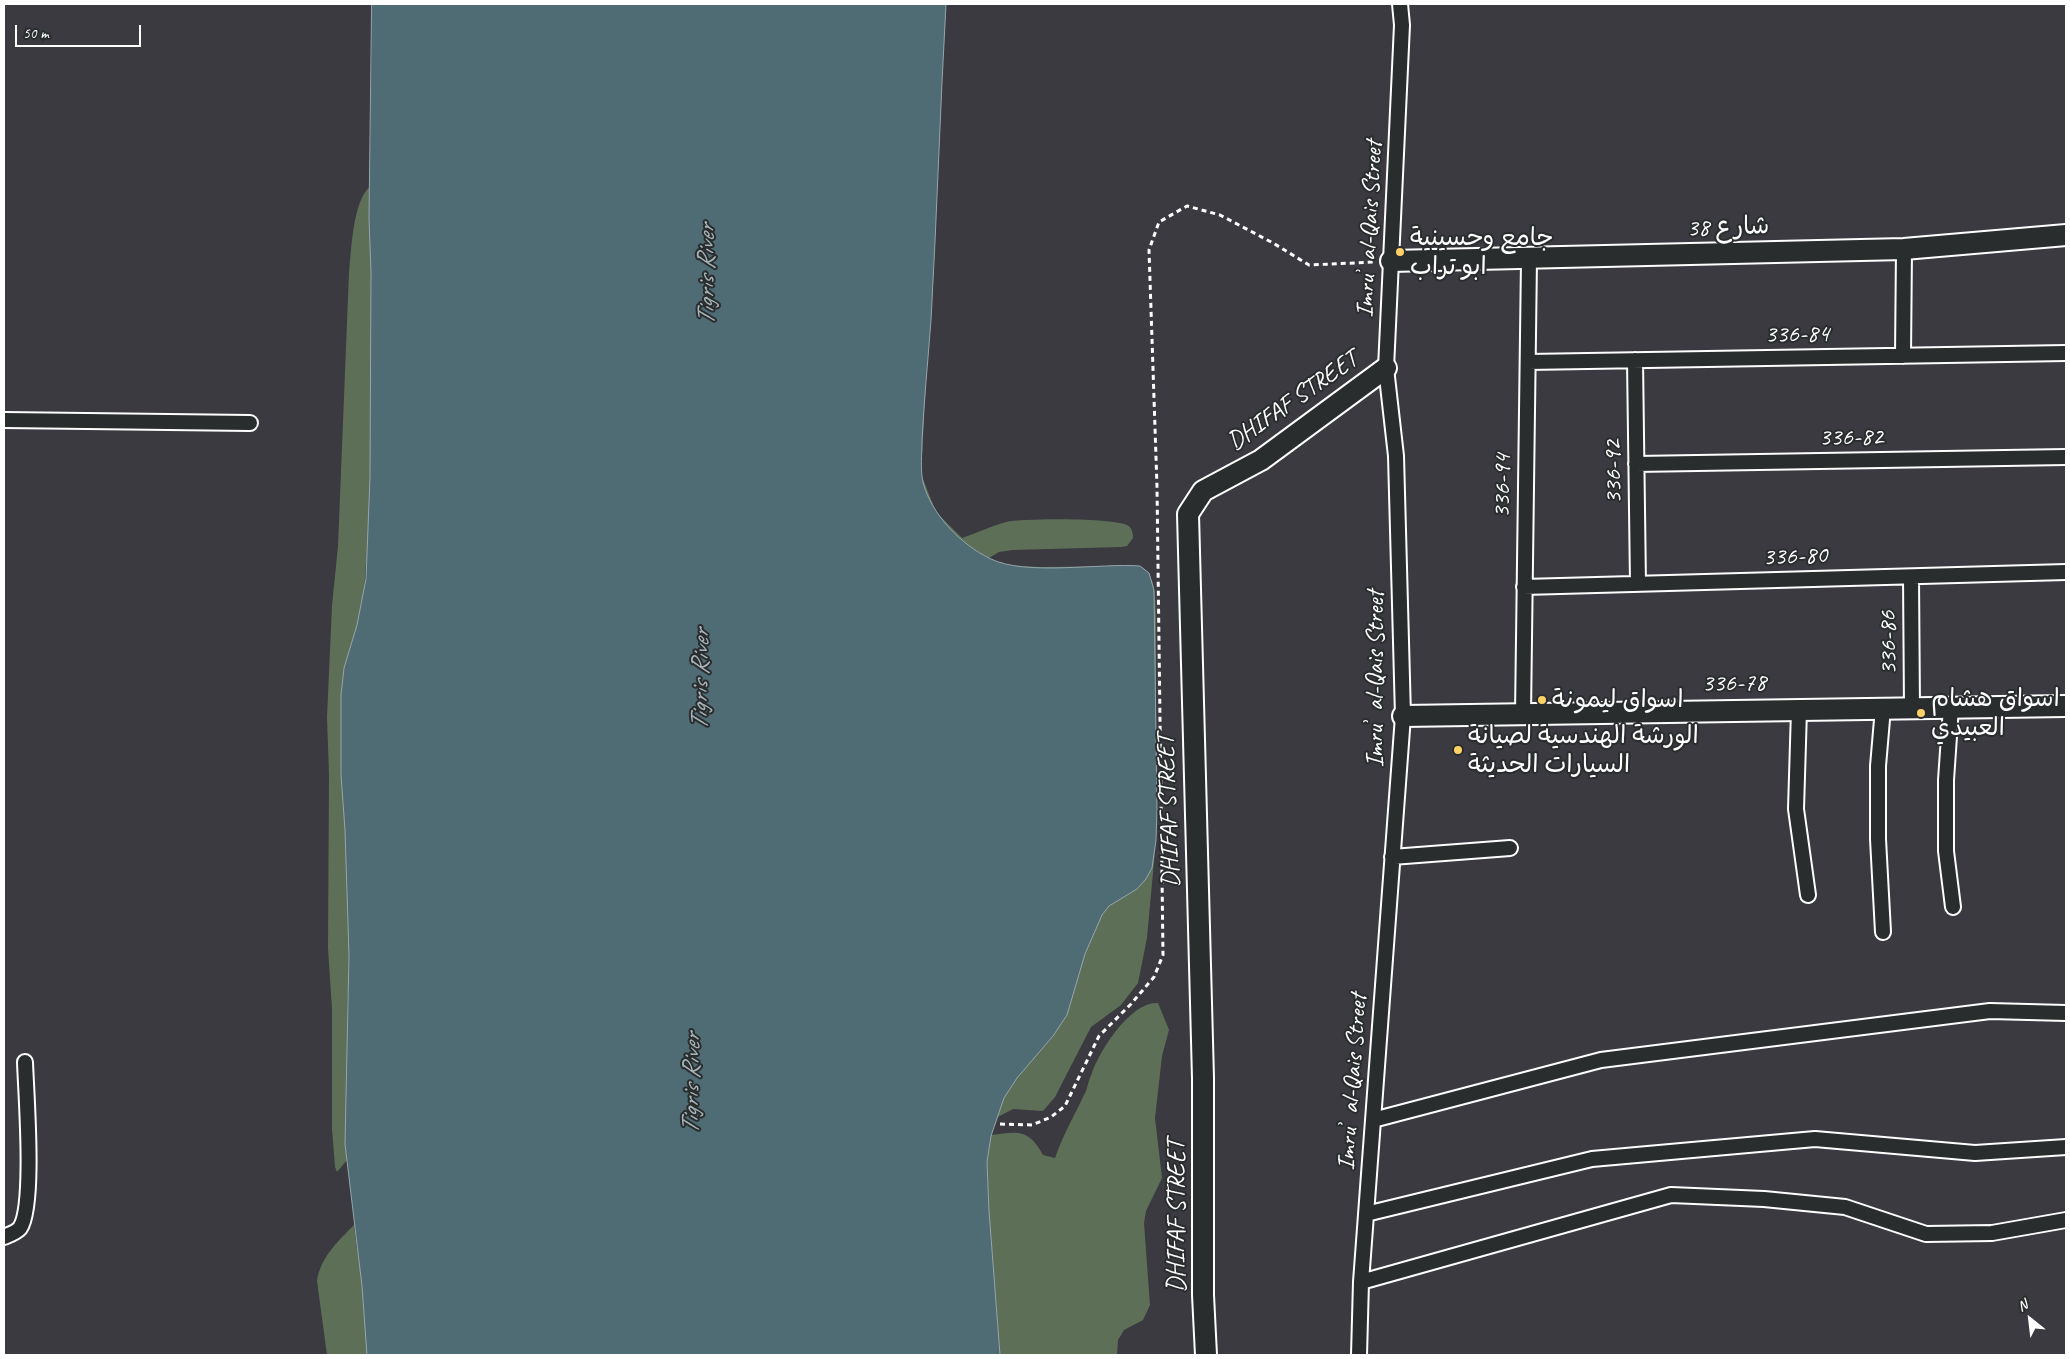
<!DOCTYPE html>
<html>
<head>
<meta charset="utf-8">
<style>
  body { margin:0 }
  #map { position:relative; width:2070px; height:1359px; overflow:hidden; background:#3a3a40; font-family:Caveat,sans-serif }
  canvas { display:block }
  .frame { position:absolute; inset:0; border:5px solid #fff; pointer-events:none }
  .north { position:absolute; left:2005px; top:1294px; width:50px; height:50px; -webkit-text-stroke:4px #2a2d2e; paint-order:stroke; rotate:331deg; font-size:14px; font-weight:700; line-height:20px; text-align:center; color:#fff }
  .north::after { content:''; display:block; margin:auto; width:18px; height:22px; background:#fff; clip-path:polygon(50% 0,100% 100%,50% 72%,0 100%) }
  .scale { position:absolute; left:15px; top:25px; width:126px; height:22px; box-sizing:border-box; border:2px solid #fff; border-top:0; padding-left:6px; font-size:15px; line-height:18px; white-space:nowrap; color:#fff; -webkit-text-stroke:4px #2a2d2e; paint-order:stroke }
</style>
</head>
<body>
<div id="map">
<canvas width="2070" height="1359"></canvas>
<div class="frame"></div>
<div class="north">N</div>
<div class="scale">50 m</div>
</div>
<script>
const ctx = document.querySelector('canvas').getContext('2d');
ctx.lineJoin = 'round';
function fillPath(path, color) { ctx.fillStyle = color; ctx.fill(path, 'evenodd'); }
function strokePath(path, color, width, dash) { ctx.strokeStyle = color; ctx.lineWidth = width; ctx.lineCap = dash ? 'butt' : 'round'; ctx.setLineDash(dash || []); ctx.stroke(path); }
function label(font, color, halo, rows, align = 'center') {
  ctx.font = font + ' Caveat,"Playpen Sans Arabic",sans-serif'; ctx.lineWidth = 4; ctx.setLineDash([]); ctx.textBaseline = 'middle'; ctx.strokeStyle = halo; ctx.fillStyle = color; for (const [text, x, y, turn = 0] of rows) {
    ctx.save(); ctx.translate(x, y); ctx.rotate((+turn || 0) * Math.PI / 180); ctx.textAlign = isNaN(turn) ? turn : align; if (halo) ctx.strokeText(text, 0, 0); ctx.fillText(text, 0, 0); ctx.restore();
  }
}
const green = new Path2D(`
  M946,4L921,474L936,512L962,538C977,533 991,526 1006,522C1025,518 1111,518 1127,525C1132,527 1133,533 1133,538L1127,546L1121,547L1012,550L999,552L989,558L1004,565L1039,567L1140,566C1157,575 1155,600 1156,617V840L1147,938L1138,983L1121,1005L1091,1027L1055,1097L1043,1111L1013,1109L998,1117L991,1135C1018,1132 1028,1128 1043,1155L1055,1158C1063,1135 1075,1114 1086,1091C1088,1085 1089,1079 1092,1073C1100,1050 1131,1001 1158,1003L1169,1030L1162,1056L1155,1118L1162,1178L1146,1211L1144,1223L1150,1305L1143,1320L1124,1330L1118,1340L1117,1355H1000L989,1211L987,1162L991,1136L888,394Z
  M370,187L378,188L373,552L366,561L353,803L347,1025L353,1032V1153L337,1172L335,1167L332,1129V1009L328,948L329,774L327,717L332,606L338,546L349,273C351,253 353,199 370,187Z
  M354,1225L357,1250L380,1355H327L317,1281C320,1258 338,1241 354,1225Z`);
const water = new Path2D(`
  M372,4H946C940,109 937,215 931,320C928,360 924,400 922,441C922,454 920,469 923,482C931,514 961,545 991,559C1026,576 1099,563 1140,566L1149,573L1154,590L1157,810L1156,840L1152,868L1146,879L1137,889L1109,906L1102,915L1085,954L1067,1015L1053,1036L1017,1078L1004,1098L991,1136L987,1162L989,1211L1000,1355H367L362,1286L345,1144L349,955L345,830L341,775V695L344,668L357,625L366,579L370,477L371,272L369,219Z`);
const path = new Path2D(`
  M1000,1124L1032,1125L1051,1117L1065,1106L1099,1036L1131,1004L1154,977L1163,955L1157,487L1149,250L1159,222L1187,206L1220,215L1273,243L1309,265L1375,262`);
const street = new Path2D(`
  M1903,356L1904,249
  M1635,360L1638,584
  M1528,362L2066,353
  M4,420L250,423
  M1636,464L2066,457
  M1911,577L1912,708
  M1524,587L2066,572
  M1951,707L1946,780V851L1953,907
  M1799,710L1796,809L1808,895
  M1523,714L1529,259
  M1392,857L1510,848
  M1883,932L1878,839V766L1883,708
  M1373,1120L1601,1060L1990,1011L2066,1013
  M1366,1214L1592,1159L1815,1139L1975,1153L2066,1147
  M4,1237C9,1235 17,1232 20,1228C35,1206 26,1093 25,1062
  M1361,1282L1671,1195L1764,1199L1845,1207L1926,1234L1992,1233L2066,1220
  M1359,1355L1361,1282L1403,716L1396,456L1386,368L1402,25L1400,4`);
const secondary = new Path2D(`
  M1391,261L1904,249L2066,235
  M1403,716L2066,706
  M1206,1355L1203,1295V1078L1188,514L1203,491L1261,460L1386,368`);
const markers = [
  [1400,252,5,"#ffd166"],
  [1542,700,5,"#ffd166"],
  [1921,713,5,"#ffd166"],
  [1458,750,5,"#ffd166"]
];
const streetNames = [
  ["شارع 38",1728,228,-2],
  ["Imruʾ al-Qais Street",1370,229,-87],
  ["336-84",1797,335,-1],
  ["DHIFAF STREET",1293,401,-35],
  ["336-82",1851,438,-1],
  ["336-92",1614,472,-91],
  ["336-94",1503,486,-89],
  ["336-80",1795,557,-2],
  ["336-86",1889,643,-91],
  ["Imruʾ al-Qais Street",1376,679,-90],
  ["336-78",1734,684,-1],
  ["DHIFAF STREET",1169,811,-92],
  ["Imruʾ al-Qais Street",1353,1082,-86],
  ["DHIFAF STREET",1177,1216,-90]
];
const poiNames = [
  ["جامع وحسينية",1410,238],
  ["ابو تراب",1410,267],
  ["اسواق هشام",1931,699],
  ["العبيدي",1931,728],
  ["اسواق ليمونة",1552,700],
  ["الورشة الهندسية لصيانة",1468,736],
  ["السيارات الحديثة",1468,765]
];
const waterNames = [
  ["Tigris River",707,275,-90],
  ["Tigris River",701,680,-89],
  ["Tigris River",692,1084,-89]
];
fillPath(green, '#5e6f58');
fillPath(water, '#4f6b74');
strokePath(water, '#95a6ac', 1);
strokePath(street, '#fff', 18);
strokePath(secondary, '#fff', 24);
strokePath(path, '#fff', 3, [5, 4]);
strokePath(street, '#2a2d2e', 14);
strokePath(secondary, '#2a2d2e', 20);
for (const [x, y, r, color] of markers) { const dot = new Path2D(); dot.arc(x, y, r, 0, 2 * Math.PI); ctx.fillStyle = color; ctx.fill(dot); strokePath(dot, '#2a2d2e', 2); }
label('25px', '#fff', '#2a2d2e', streetNames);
label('25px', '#fff', '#2a2d2e', poiNames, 'left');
label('italic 26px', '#a7b5ba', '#2a2d2e', waterNames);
</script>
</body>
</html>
